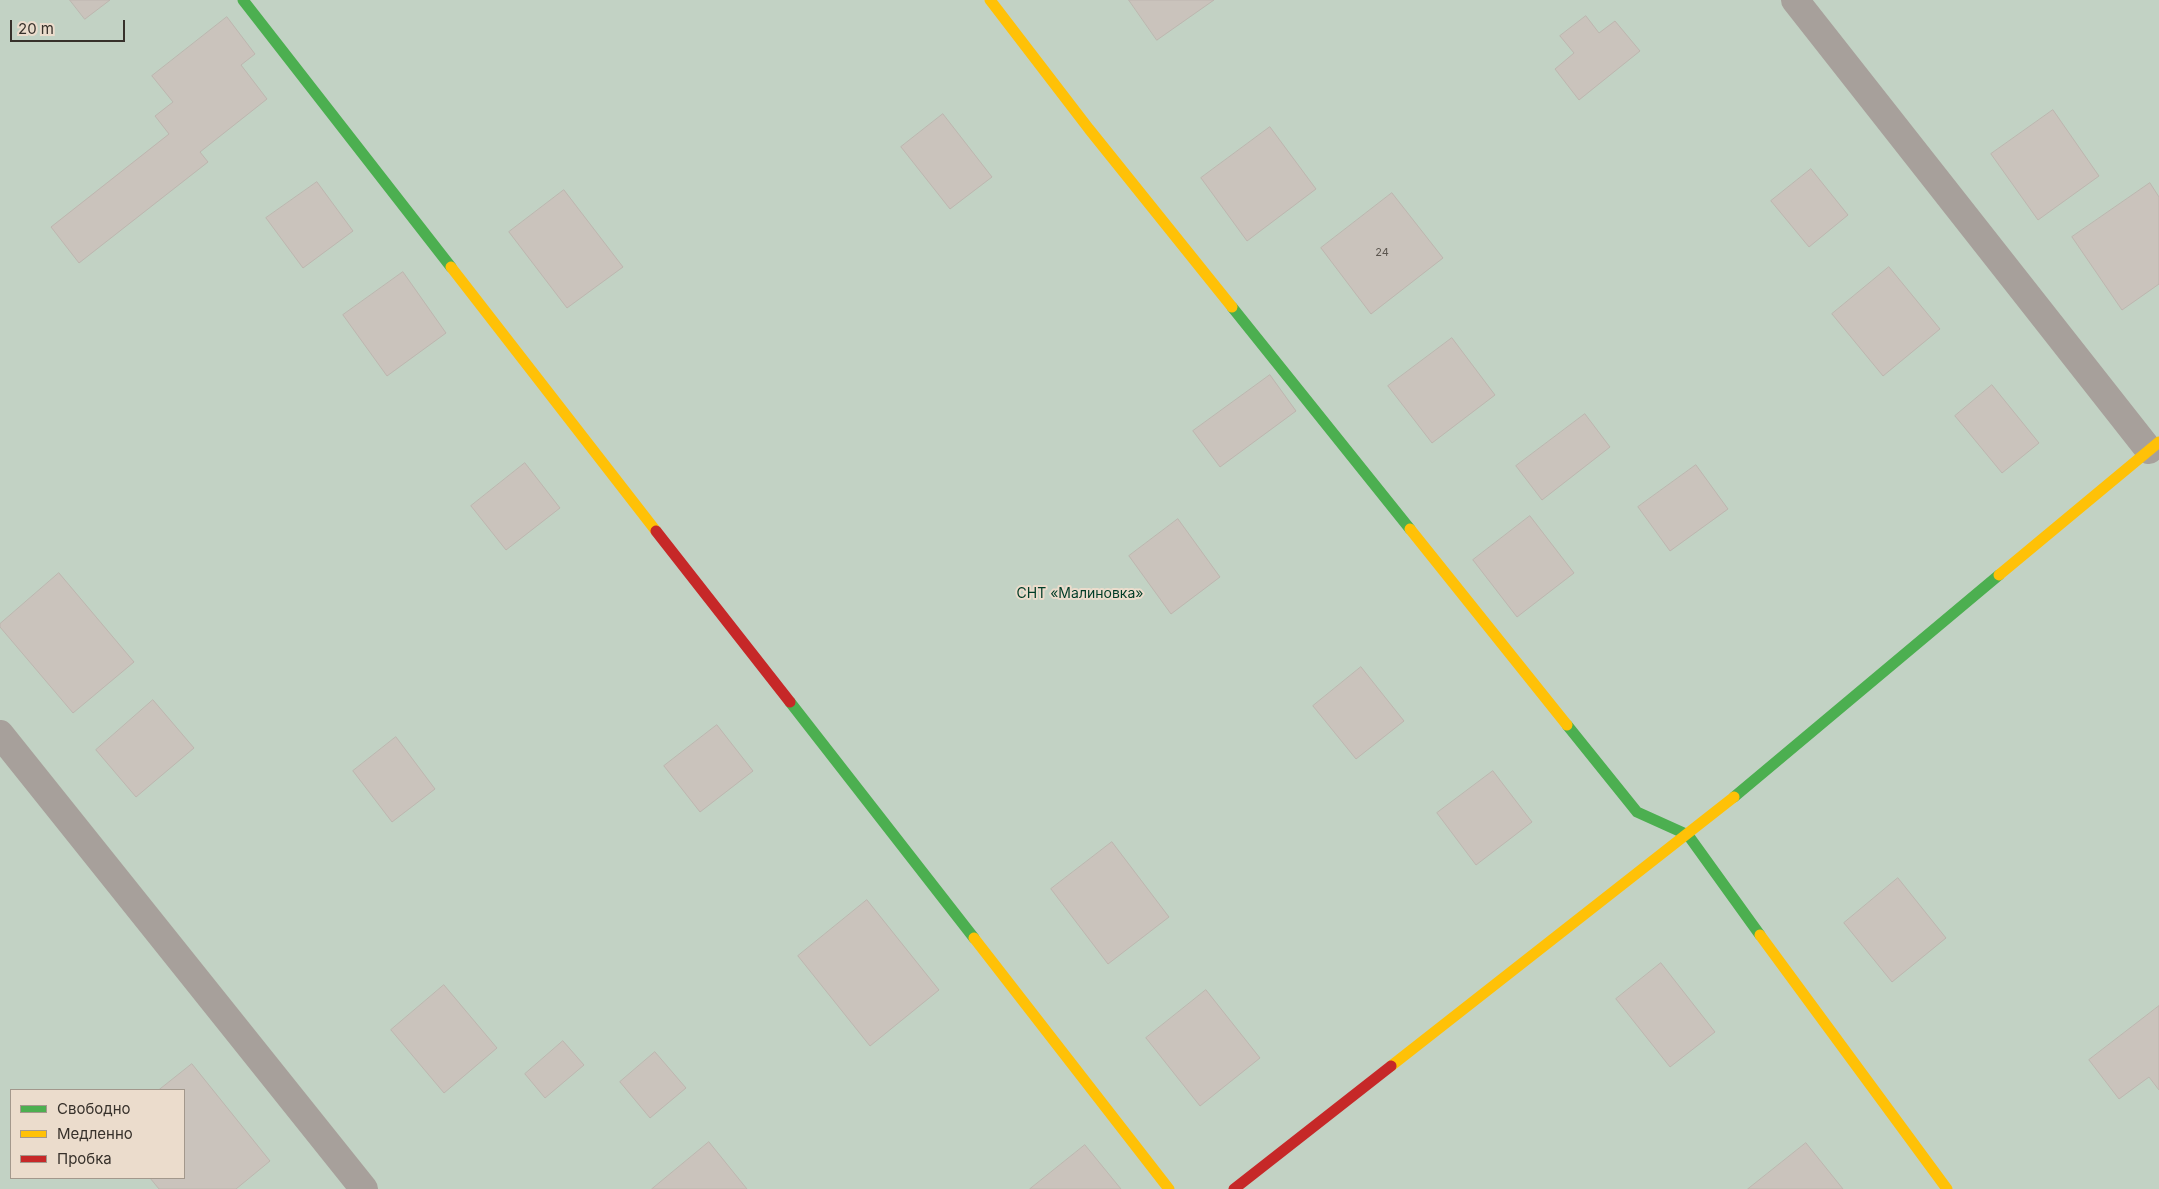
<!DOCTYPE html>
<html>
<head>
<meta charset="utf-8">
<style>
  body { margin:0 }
  #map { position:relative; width:2159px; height:1189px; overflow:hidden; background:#e4dcd3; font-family:Inter,sans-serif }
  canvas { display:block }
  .legend { position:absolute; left:10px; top:1089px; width:175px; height:90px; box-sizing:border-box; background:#ebdccc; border:1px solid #a3988c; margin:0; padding:6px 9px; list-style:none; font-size:15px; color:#37312b }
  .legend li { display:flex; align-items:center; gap:10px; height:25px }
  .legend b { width:25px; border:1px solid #a3988c }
  .scale { position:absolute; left:10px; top:20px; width:115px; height:22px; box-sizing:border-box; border:2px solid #37312b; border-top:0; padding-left:6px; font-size:15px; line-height:18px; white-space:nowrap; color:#37312b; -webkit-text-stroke:4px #ebdccc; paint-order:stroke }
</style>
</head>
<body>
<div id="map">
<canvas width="2159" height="1189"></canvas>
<ul class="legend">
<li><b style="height:6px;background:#4caf50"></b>Свободно</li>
<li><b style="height:6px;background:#ffc107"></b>Медленно</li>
<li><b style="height:6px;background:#c62828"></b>Пробка</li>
</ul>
<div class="scale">20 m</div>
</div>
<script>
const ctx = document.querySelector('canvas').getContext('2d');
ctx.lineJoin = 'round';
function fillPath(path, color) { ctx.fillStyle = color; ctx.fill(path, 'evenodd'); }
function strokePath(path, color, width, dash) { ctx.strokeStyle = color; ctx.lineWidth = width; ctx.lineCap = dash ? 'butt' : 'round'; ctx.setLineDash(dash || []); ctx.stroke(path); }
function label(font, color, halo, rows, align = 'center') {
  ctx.font = font + ' Inter,sans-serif'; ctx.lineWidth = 4; ctx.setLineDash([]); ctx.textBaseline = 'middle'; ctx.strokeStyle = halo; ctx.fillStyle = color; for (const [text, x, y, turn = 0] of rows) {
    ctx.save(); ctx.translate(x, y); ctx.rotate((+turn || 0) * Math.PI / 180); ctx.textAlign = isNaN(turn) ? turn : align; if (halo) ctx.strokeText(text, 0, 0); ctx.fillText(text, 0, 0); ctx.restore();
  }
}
const green = new Path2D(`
  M0,0H2159V1189H0ZM11,1090H184V1178H11Z`);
const building = new Path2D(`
  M70,0H110L85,19Z
  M1129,0H1214L1157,40Z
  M1586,16L1599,33L1615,21L1640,51L1579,100L1555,69L1574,53L1560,36Z
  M227,17L255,54L241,65L267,99L200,152L208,162L79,263L51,227L169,134L155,116L173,102L152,76Z
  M2053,110L2099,176L2038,220L1991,154Z
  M943,114L992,177L950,209L901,147Z
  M1270,127L1316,189L1247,241L1201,178Z
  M1811,169L1848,215L1809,247L1771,201Z
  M317,182L353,231L303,268L266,218Z
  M2150,183L2159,197V284L2122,310L2072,237Z
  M564,190L623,267L567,308L509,232Z
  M1392,193L1443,258L1371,314L1321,248Z
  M1889,267L1940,329L1883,376L1832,314Z
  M403,272L446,333L387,376L343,315Z
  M1452,338L1495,395L1432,443L1388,386Z
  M1270,375L1296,411L1220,467L1193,431Z
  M1992,385L2039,443L2002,473L1955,416Z
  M1585,414L1610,447L1542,500L1516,466Z
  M525,463L560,508L506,550L471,506Z
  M1696,465L1728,509L1670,551L1638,507Z
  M1530,516L1574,573L1517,617L1473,560Z
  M1178,519L1220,577L1171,614L1129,556Z
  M59,573L134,662L73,713L0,627V624Z
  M1361,667L1404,721L1356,759L1313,706Z
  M153,700L194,748L136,797L96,750Z
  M717,725L753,771L700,812L664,766Z
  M396,737L435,789L392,822L353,771Z
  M1493,771L1532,822L1476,865L1437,813Z
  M1112,842L1169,917L1108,964L1051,889Z
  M1898,878L1946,938L1892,982L1844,923Z
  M867,900L939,990L870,1046L798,956Z
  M1661,963L1715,1032L1670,1067L1616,999Z
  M444,985L497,1048L444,1093L391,1030Z
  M1206,990L1260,1058L1200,1106L1146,1038Z
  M2159,1006V1090L2149,1077L2119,1099L2089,1060Z
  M563,1041L584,1065L545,1098L525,1074Z
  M655,1052L686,1088L650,1118L620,1082Z
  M192,1064L270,1161L236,1189H159L150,1178H184V1090H159Z
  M709,1142L747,1189H652Z
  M1806,1143L1843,1189H1748Z
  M1085,1145L1121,1189H1030Z`);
const street = new Path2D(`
  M1795,0L2149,450
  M0,734L364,1189`);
const fast = new Path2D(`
  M243,0L451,267
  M1232,307L1410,529
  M790,702L974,938
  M1567,725L1637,812L1688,835L1760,935
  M1734,797L1999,575`);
const slow = new Path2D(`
  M990,0L1089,129L1232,307
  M451,267L656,531
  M1410,529L1567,725
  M1999,575L2159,442
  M1760,935L1947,1189
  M974,938L1169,1189
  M1391,1066L1734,797`);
const jam = new Path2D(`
  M656,531L790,702
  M1234,1189L1391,1066`);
const numberNames = [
  ["24",1382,253]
];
const parkNames = [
  ["СНТ «Малиновка»",1080,594]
];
fillPath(green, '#c2d2c4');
fillPath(building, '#cac3bc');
strokePath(building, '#bdb6af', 1);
strokePath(street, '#a7a09b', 28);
strokePath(fast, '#4caf50', 11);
strokePath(slow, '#ffc107', 11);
strokePath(jam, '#c62828', 11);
label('11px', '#5c564f', null, numberNames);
label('14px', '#003c27', '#ebdccc', parkNames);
</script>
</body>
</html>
